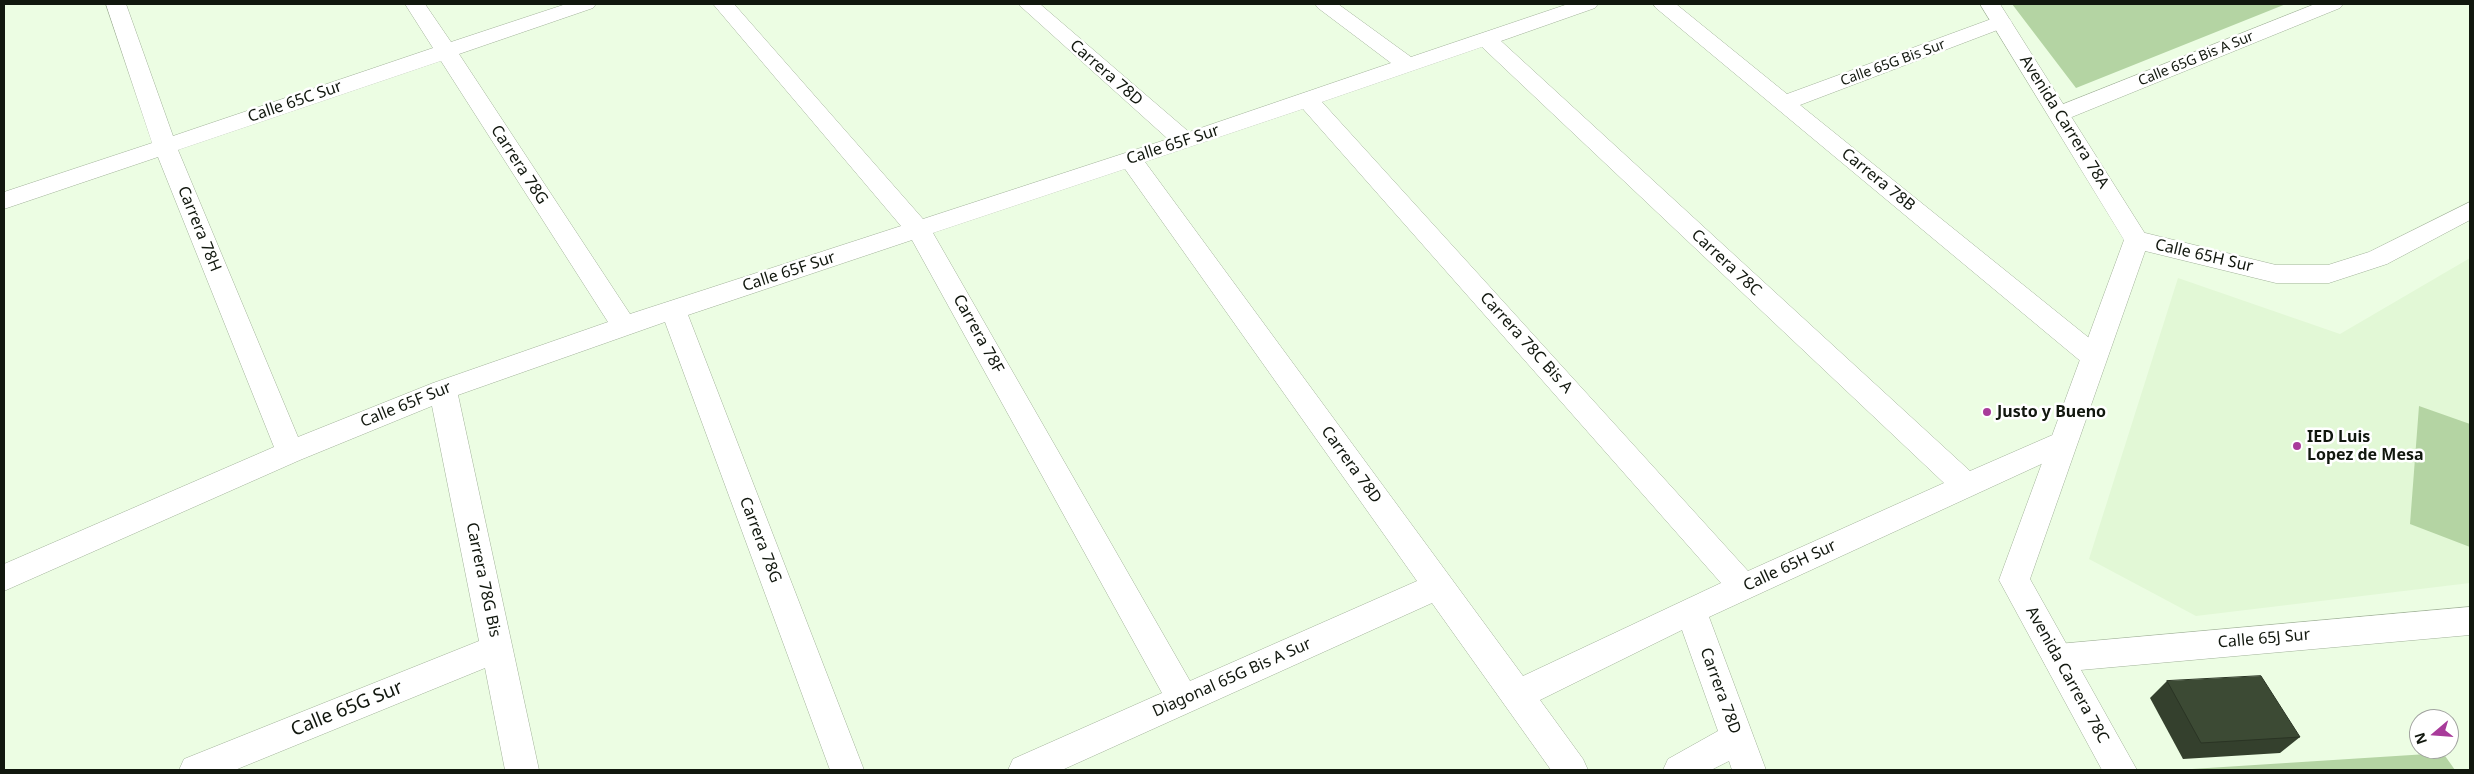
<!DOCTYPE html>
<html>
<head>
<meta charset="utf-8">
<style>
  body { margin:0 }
  #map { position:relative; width:2474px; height:774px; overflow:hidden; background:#ecfde3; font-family:"Noto Sans",sans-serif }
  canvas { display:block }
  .frame { position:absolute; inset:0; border:5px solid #11170e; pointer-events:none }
  .north { position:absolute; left:2409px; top:709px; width:50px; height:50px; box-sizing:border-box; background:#fff; border:1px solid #a0a29f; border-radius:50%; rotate:252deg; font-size:14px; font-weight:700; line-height:20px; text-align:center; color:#11170e }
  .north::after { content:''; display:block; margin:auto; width:18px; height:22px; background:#a83b9a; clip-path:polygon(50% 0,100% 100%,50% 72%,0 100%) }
</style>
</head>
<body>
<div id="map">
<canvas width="2474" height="774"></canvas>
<div class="frame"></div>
<div class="north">N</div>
</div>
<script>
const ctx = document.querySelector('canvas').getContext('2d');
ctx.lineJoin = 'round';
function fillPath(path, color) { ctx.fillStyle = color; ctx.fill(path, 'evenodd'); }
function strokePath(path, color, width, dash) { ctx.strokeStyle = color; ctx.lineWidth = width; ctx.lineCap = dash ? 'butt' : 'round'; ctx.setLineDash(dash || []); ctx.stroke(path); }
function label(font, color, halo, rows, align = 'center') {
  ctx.font = font + ' "Noto Sans",sans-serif'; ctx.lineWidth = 5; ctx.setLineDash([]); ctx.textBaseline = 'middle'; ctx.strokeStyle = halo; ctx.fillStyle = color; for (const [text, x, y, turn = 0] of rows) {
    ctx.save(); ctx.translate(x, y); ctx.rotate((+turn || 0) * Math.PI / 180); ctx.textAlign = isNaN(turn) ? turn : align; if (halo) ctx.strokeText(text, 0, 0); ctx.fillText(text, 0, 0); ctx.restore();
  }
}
const built = new Path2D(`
  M2470,258V583L2196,616L2089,559L2178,278L2340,334Z`);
const green = new Path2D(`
  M2012,4H2286L2076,88Z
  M2419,406L2470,424V547L2410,524Z
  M2443,753L2455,770L2192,769Z`);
const minor = new Path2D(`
  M106,4H126L173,136L433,48L405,4H425L451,42L566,4H596L593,8L459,54L630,314L901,226L713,4H734L923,219L1168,139L1018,4H1040L1189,132L1391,63L1318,8L1315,4H1338L1411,57L1568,4H1598L1595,8L1501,41L1970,471L2064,430L2074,433L2078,441L2074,449L1709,617L1766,770H1732L1729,761L1711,770H1663L1668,759L1718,731L1682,630L1540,700L1583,759L1588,770H1551L1432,603L1062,770H1008L1013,759L1162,693L912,240L688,315L864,770H830L665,322L458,395L539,770H505L485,668L235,770H179L184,759L479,641L432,406L300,460L4,591V564L274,447L158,157L4,209V192L152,143ZM1482,47L1944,483L1748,571L1322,102ZM441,61L608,322L433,383L298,437L178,150ZM1303,109L1721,583L1523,676L1145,162ZM1125,169L1417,581L1190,681L933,233Z
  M1653,4H1676L1787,94L1994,18L2001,16L2008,18L2012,22L2008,26L1800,105L2104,350L2107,357L2104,364L2094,367L2084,364L1656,8Z
  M2315,4H2343L2340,8L2067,119L2059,121L2051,119L2048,114L2051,109Z
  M2470,202V220L2387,264L2329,283H2276L2137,249L2128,246L2125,240L2128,234L2137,231L2276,265H2328L2369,252Z
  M2470,607V635L2058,672L2047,668L2042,658L2047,648L2058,644Z`);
const secondary = new Path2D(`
  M1980,4H2000L2149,240L2030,579L2137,770H2102L1999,580L2124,240Z`);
const wall = new Path2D(`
  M2167,681L2300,737L2280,753L2183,759L2150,698Z`);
const building = new Path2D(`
  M2261,676L2300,737L2201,743L2167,681Z`);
const markers = [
  [1987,412,5,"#a83b9a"],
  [2297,446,5,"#a83b9a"]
];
const farStreetnames = [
  ["Calle 65G Bis A Sur",2196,59,-22],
  ["Calle 65G Bis Sur",1893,63,-20]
];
const streetNames = [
  ["Carrera 78D",1106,73,41],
  ["Calle 65C Sur",295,102,-19],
  ["Avenida Carrera 78A",2064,122,58],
  ["Calle 65F Sur",1173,145,-18],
  ["Carrera 78G",519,165,57],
  ["Carrera 78B",1878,180,39],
  ["Carrera 78H",199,229,68],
  ["Calle 65H Sur",2204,256,13],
  ["Carrera 78C",1726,263,43],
  ["Calle 65F Sur",789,272,-18],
  ["Carrera 78F",978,334,61],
  ["Carrera 78C Bis A",1526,343,48],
  ["Calle 65F Sur",406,405,-22],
  ["Carrera 78D",1351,465,54],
  ["Carrera 78G",760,540,69],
  ["Calle 65H Sur",1790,566,-25],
  ["Carrera 78G Bis",483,580,78],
  ["Calle 65J Sur",2264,639,-5],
  ["Avenida Carrera 78C",2067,675,61],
  ["Diagonal 65G Bis A Sur",1232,678,-24],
  ["Carrera 78D",1720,691,70]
];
const poiNames = [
  ["Justo y Bueno",1997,412],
  ["IED Luis",2307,437],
  ["Lopez de Mesa",2307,455]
];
const nearStreetnames = [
  ["Calle 65G Sur",347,709,-22]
];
fillPath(built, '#e2f8d6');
fillPath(green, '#b4d4a3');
strokePath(minor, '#a2b29a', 1);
strokePath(secondary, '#a2b29a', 1);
fillPath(minor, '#fff');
fillPath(secondary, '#fff');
fillPath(wall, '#34402d');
fillPath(building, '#3c4a34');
strokePath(building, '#2a3424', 1);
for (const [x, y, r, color] of markers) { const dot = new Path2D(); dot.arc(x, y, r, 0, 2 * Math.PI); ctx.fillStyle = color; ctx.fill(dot); strokePath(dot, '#fff', 2); }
label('14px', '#11170e', '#fff', farStreetnames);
label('16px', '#11170e', '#fff', streetNames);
label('bold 16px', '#11170e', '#fff', poiNames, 'left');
label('19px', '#11170e', '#fff', nearStreetnames);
</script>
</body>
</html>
